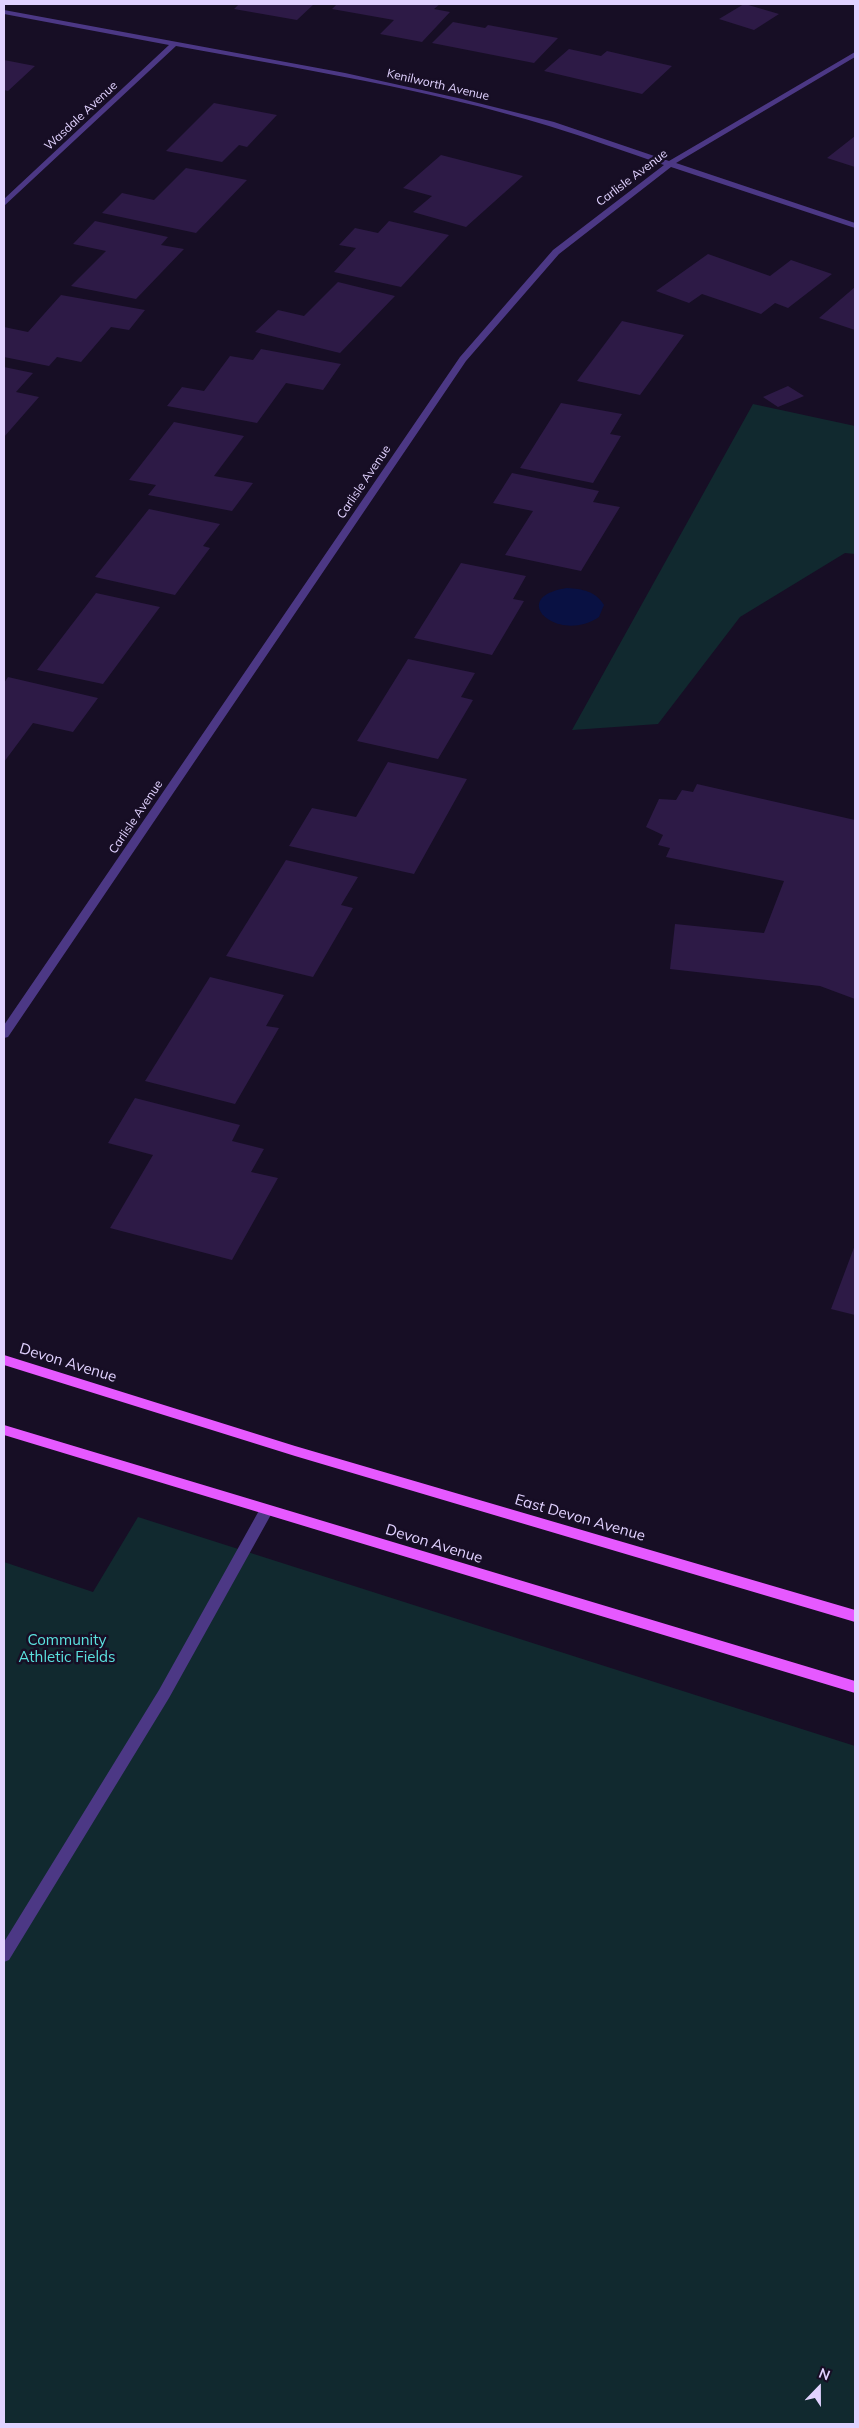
<!DOCTYPE html>
<html>
<head>
<meta charset="utf-8">
<style>
  body { margin:0 }
  #map { position:relative; width:859px; height:2428px; overflow:hidden; background:#170e25; font-family:Mulish,sans-serif }
  canvas { display:block }
  .frame { position:absolute; inset:0; border:5px solid #e1d2ff; pointer-events:none }
  .north { position:absolute; left:794px; top:2363px; width:50px; height:50px; -webkit-text-stroke:4px #170e25; paint-order:stroke; rotate:22deg; font-size:14px; font-weight:700; line-height:20px; text-align:center; color:#e1d2ff }
  .north::after { content:''; display:block; margin:auto; width:18px; height:22px; background:#e1d2ff; clip-path:polygon(50% 0,100% 100%,50% 72%,0 100%) }
</style>
</head>
<body>
<div id="map">
<canvas width="859" height="2428"></canvas>
<div class="frame"></div>
<div class="north">N</div>
</div>
<script>
const ctx = document.querySelector('canvas').getContext('2d');
ctx.lineJoin = 'round';
function fillPath(path, color) { ctx.fillStyle = color; ctx.fill(path, 'evenodd'); }
function label(font, color, halo, rows, align = 'center') {
  ctx.font = font + ' Mulish,sans-serif'; ctx.lineWidth = 5; ctx.setLineDash([]); ctx.textBaseline = 'middle'; ctx.strokeStyle = halo; ctx.fillStyle = color; for (const [text, x, y, turn = 0] of rows) {
    ctx.save(); ctx.translate(x, y); ctx.rotate((+turn || 0) * Math.PI / 180); ctx.textAlign = isNaN(turn) ? turn : align; if (halo) ctx.strokeText(text, 0, 0); ctx.fillText(text, 0, 0); ctx.restore();
  }
}
const green = new Path2D(`
  M753,404L855,426V554L845,553L740,617L658,724L572,730Z
  M138,1517L855,1746V2424H4V1562L93,1592Z`);
const water = new Path2D(`
  M567,588C583,589 595,591 604,605L599,617C557,645 506,597 567,588Z`);
const building = new Path2D(`
  M239,4H314L297,20L234,9Z
  M337,4H440L434,9L450,12L422,42L380,34L394,20L332,9Z
  M744,4H745L779,14L754,30L719,19Z
  M453,22L485,28L488,25L558,38L534,63L432,43Z
  M569,49L601,56L607,51L672,66L642,94L544,71Z
  M4,60L35,66L8,91L4,90Z
  M214,103L277,115L247,147L239,145L222,162L166,151Z
  M855,136V167L827,158Z
  M441,155L523,176L466,227L413,212L432,196L403,188Z
  M186,168L247,180L196,233L102,213L122,193L154,200Z
  M95,221L168,237L161,245L184,249L136,299L71,286L106,251L73,244Z
  M389,221L449,235L401,287L334,272L356,248L339,245L355,228L378,233Z
  M708,254L770,276L791,260L832,274L788,308L775,303L761,314L702,294L689,303L656,291Z
  M338,282L395,296L340,353L255,332L278,310L304,316Z
  M855,287V330L819,318Z
  M61,295L145,310L129,330L111,327L81,362L57,357L49,366L4,357V327L28,332Z
  M622,321L684,335L640,395L577,381Z
  M261,349L341,364L323,390L286,383L257,423L167,406L182,387L204,391L230,356L253,360Z
  M4,367L33,373L16,392L39,397L4,437Z
  M788,386L804,396L778,407L763,397Z
  M561,403L622,414L610,434L621,436L593,483L520,468Z
  M174,422L244,436L214,476L253,483L232,511L148,495L156,485L129,480Z
  M512,473L599,491L593,502L620,507L581,571L505,555L533,511L493,503Z
  M149,509L220,524L203,546L210,548L175,595L95,577Z
  M461,563L526,576L513,599L524,601L492,655L414,638Z
  M96,593L160,607L103,684L37,670Z
  M408,659L475,673L461,697L473,700L438,759L357,741Z
  M8,677L98,698L73,732L33,723L4,762V683Z
  M388,762L467,779L414,874L289,846L312,808L356,817Z
  M697,784L855,820V999L820,986L670,969L675,924L764,933L784,881L666,857L670,848L658,845L663,835L646,827L659,799L676,800L682,790L693,792Z
  M286,860L358,877L341,905L353,908L313,977L226,956Z
  M210,977L284,995L266,1026L279,1028L235,1104L145,1081Z
  M135,1098L240,1125L232,1141L264,1149L251,1172L278,1178L232,1260L110,1228L153,1155L108,1143Z
  M855,1245V1315L831,1309Z`);
const minor = new Path2D(`
  M4,10L345,73L458,98L554,122L669,161L855,52V57L676,163L855,223V228L671,167L559,254L466,361L8,1037L4,1038V1025L460,357L553,250L664,165C626,152 588,138 549,126C428,89 301,69 176,46L4,206V199L169,45L4,14Z
  M266,1506L271,1507L273,1511L169,1698L9,1960L4,1962V1942L159,1690L261,1507Z`);
const major = new Path2D(`
  M4,1355L295,1446L855,1610V1622L295,1456L4,1365Z
  M4,1425L855,1681V1693L4,1435Z`);
const farStreetnames = [
  ["Kenilworth Avenue",438,85,13],
  ["Wasdale Avenue",81,116,-43],
  ["Carlisle Avenue",632,178,-37],
  ["Carlisle Avenue",364,482,-56],
  ["Carlisle Avenue",136,817,-56]
];
const streetNames = [
  ["Devon Avenue",68,1363,17],
  ["East Devon Avenue",580,1518,16],
  ["Devon Avenue",434,1544,17]
];
const parkNames = [
  ["Community",67,1640],
  ["Athletic Fields",67,1657]
];
fillPath(green, '#11292f');
fillPath(water, '#091143');
fillPath(building, '#2d1a46');
fillPath(minor, '#4c3885');
fillPath(major, '#e659ff');
label('12px', '#e1d2ff', '#170e25', farStreetnames);
label('15px', '#e1d2ff', '#170e25', streetNames);
label('15px', '#5be2df', '#170e25', parkNames);
</script>
</body>
</html>
